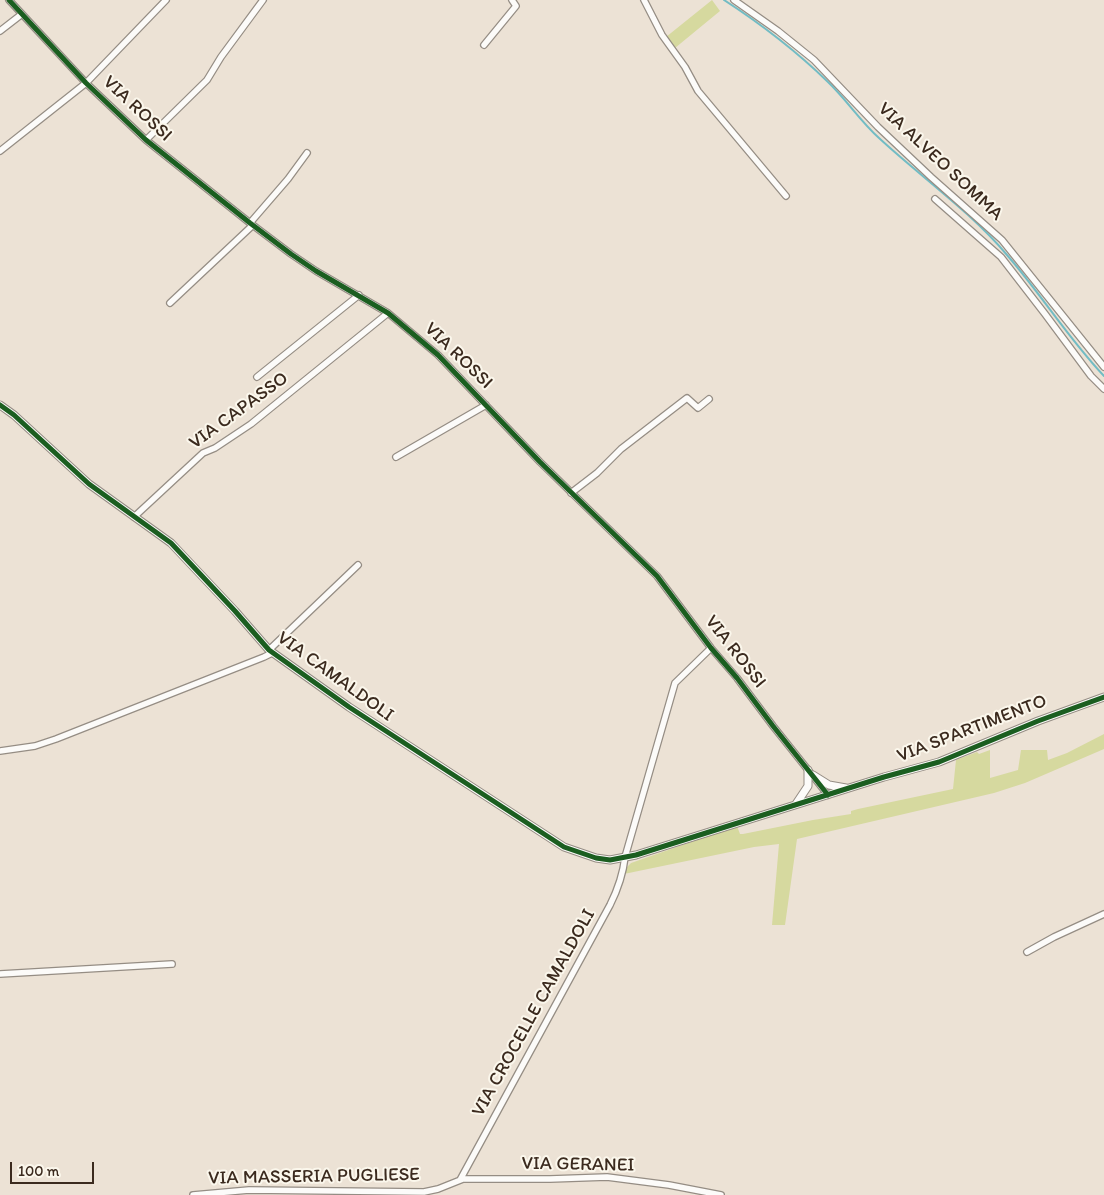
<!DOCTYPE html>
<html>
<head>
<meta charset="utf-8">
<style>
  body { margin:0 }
  #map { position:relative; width:1104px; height:1195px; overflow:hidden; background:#ece2d5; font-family:Itim,sans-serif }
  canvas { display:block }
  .scale { position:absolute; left:10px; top:1162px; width:84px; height:22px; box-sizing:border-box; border:2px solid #3b2a1e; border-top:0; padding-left:6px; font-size:15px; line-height:18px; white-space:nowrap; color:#3b2a1e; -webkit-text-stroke:4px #fbf7ec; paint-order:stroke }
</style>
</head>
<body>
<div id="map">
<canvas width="1104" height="1195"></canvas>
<div class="scale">100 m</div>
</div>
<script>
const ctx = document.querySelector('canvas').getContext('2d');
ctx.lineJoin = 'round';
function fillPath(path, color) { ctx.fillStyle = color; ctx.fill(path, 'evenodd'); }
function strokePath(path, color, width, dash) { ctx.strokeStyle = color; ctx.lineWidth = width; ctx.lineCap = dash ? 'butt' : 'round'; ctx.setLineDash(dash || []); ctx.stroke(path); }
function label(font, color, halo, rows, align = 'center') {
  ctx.font = font + ' Itim,sans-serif'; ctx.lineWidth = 4; ctx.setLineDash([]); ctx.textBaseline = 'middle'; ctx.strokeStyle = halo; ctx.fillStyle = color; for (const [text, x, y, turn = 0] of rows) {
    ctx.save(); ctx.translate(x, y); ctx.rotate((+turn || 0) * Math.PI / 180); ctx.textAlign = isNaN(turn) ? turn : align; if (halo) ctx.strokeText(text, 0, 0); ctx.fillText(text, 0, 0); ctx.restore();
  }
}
const green = new Path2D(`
  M712,0L720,11L675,48L666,37Z
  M1104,734V749L1025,783L994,793L797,839L785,925H772L779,844L754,847L624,874L626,868L631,863L737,826L740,834H743L813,820L851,814V811L858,809L953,789L956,760L977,752L979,754L990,750V778L1018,770L1021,750H1047L1048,760L1067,753Z`);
const stream = new Path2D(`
  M724,0C761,24 796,51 828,82C846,99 860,121 879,138C921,177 970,211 1007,255C1041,294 1068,338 1104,376`);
const minor = new Path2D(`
  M9,0L86,83L146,140L250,223L291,254L316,271L388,313L438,355L540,462L657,576L711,648L737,678L773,726L828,795
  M644,0L662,35L685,67L698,91L786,196
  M734,0L778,31L814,60L878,127L931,177L1002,240L1104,367
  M0,31L22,14
  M484,45L516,6L512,0
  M146,140L207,80L221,57L263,0
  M0,151L86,83L166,0
  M935,199L1001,257L1045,314L1091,376L1104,389
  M250,223L288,179L307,153
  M170,303L253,225
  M257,377L359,295
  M396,457L486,405
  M571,493L597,473L621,449L687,398L698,408L709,399
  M134,517L203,453L215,448L251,424L388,313
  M269,650L358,565
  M0,751L35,746L56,739L264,657L272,653
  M1027,952L1054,937L1104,914
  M0,974L172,964
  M460,1180L610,905C618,889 623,875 625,857L675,683L711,648
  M193,1195L249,1190L424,1192L438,1189L463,1179H550L607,1177L669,1185L721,1195`);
const tertiary = new Path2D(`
  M0,405L14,415L89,484L171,543L235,611L269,650L349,707L564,847L596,858L610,860L636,855L884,777L939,762L1038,721L1104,697
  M813,775L829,785L846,788
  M796,804L808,786V770`);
const cycleway = new Path2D(`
  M9,0L86,83L146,140L250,223L291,254L316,271L388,313L438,355L540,462L657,576L711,648L737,678L773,726L828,795
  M0,405L14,415L89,484L171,543L235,611L269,650L349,707L564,847L596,858L610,860L636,855L884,777L939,762L1038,721L1104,697`);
const streetNames = [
  ["VIA ROSSI",137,109,43],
  ["VIA ALVEO SOMMA",940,162,43],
  ["VIA ROSSI",458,356,44],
  ["VIA CAPASSO",239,411,-36],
  ["VIA ROSSI",735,652,52],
  ["VIA CAMALDOLI",335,677,36],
  ["VIA SPARTIMENTO",972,729,-21],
  ["VIA CROCELLE CAMALDOLI",534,1013,-61],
  ["VIA GERANEI",578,1165,1],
  ["VIA MASSERIA PUGLIESE",314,1177,-1]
];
fillPath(green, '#d6d99f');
strokePath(stream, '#72bcc4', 2);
strokePath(minor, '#958d84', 8);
strokePath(tertiary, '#958d84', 9);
strokePath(minor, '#fcfbf9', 5.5);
strokePath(tertiary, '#fcfbf9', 7);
strokePath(cycleway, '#1b5e20', 5);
label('19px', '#3b2a1e', '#fbf7ec', streetNames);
</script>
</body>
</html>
